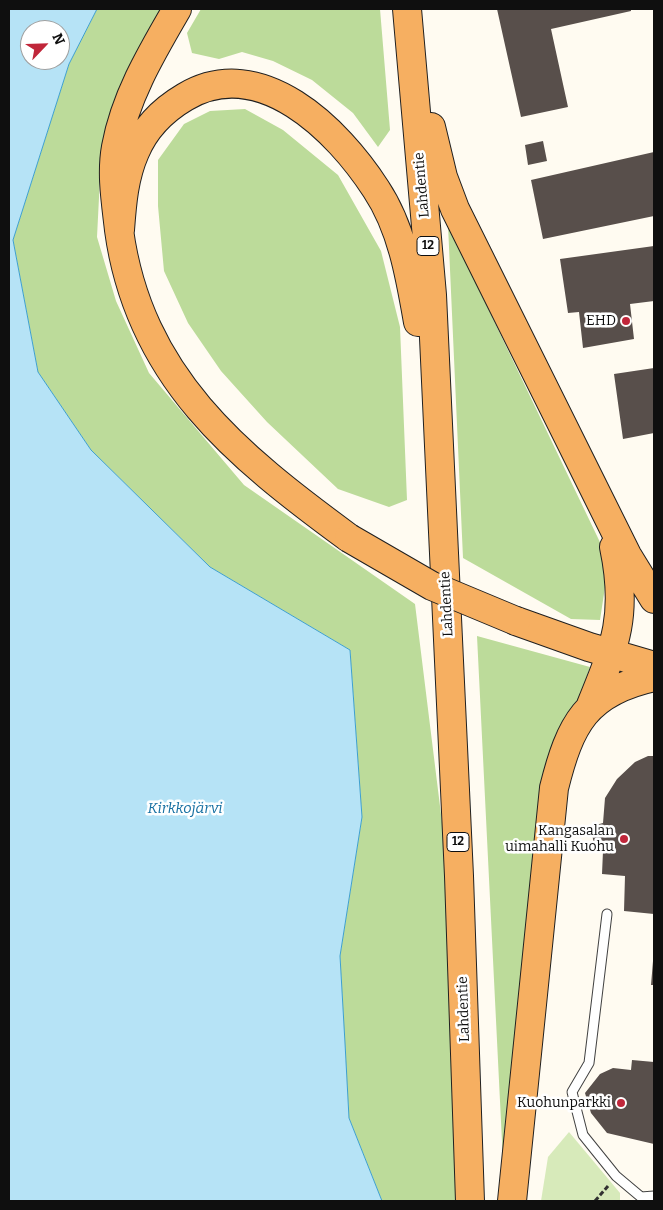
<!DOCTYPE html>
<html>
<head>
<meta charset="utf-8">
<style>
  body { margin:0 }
  #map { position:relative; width:663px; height:1210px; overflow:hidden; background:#fffbf1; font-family:Bitter,serif }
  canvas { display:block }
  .frame { position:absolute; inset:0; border:10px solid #0f0f0f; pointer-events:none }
  .north { position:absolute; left:20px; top:20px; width:50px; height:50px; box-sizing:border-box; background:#fff; border:1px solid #9f9f9f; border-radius:50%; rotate:66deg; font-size:14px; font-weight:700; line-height:20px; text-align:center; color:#0f0f0f }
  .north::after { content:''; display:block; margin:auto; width:18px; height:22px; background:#c0263a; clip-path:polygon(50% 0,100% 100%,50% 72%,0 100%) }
</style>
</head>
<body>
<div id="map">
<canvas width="663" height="1210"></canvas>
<div class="frame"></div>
<div class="north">N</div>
</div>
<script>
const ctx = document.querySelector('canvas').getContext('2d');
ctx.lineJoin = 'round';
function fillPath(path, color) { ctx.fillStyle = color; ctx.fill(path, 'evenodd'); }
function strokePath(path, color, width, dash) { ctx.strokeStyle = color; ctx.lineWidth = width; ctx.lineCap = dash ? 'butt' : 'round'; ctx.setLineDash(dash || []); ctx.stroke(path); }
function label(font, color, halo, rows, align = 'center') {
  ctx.font = font + ' Bitter,serif'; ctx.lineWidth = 5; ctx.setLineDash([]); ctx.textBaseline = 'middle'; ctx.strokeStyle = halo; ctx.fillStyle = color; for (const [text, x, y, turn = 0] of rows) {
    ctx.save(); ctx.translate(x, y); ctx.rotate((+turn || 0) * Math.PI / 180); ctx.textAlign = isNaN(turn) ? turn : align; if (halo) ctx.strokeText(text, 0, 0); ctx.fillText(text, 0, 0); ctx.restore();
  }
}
const green = new Path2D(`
  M569,1132L620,1193V1201H541L548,1157Z`);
const forest = new Path2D(`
  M97,9H164L101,158L97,237L116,301L149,373L244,485L415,604L449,879L462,1201H382L349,1118L340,956L362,817L350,650L210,567L91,450L38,372L13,240L69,64Z
  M201,9H380L390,130L378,147L353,113L312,80L273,61L242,52L219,59L192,53L187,33Z
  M245,109L283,130L338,175L381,251L400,327L407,500L389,507L338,489L267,422L221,371L188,323L164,271L158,206V160L184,124L210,111Z
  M448,225L609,561L600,620L571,619L463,558Z
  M477,636L590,667L580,696L553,749L504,1182Z`);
const water = new Path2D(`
  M9,9H97L69,64L13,240L38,372L91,450L210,567L350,650L362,817L340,956L345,1043L349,1118L382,1201H9ZM30,30H60V60H30Z`);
const building = new Path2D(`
  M497,9H631V11L551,29L568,107L521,117Z
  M543,141L547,161L528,165L525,145Z
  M654,152V216L543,239L531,180Z
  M654,246V301L630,304L634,339L583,348L579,312L568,313L560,259Z
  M654,368V433L623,439L614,374Z
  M648,756H654V914L624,911L625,876L602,874L603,851L594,845L592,833L596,825L603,823L605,798L617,779L635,762Z
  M653,961H654V985H651Z
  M632,1060L654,1062V1144L607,1133L591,1113L585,1093L600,1074L613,1068L631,1070Z`);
const path = new Path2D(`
  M595,1201L608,1186`);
const service = new Path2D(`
  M607,914L589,1063L572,1092L583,1135L616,1176L641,1197L654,1196`);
const trunk = new Path2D(`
  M177,9C152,52 125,97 116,147C111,174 116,203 119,230C139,377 236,455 349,538
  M407,9L432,295L459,876L470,1201
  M431,127L443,177L455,209L627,555L654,599
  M120,230C122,203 124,177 135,152C145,128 163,110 185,97C260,52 338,130 376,189C402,228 410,276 418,322
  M516,621L589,647L654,666
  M591,705C616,644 628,614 614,547
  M512,1201L554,788C570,724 586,692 654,677`);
const trunkBridge = new Path2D(`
  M349,538L432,586L516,621`);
const markers = [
  [626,321,5,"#c0263a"],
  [624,839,5,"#c0263a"],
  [621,1103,5,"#c0263a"]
];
const shields = [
  [428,246,22],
  [458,842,22]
];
const shieldNames = [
  ["12",428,246],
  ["12",458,842]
];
const streetNames = [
  ["Lahdentie",422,185,-95],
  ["Lahdentie",447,604,-93],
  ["Lahdentie",464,1009,-92]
];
const poiNames = [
  ["EHD",616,321],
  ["Kangasalan",614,831],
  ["uimahalli Kuohu",614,847],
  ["Kuohunparkki",611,1103]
];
const waterNames = [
  ["Kirkkojärvi",185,809]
];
fillPath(green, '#d7eaba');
fillPath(forest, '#bcdb9a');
fillPath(water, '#b6e3f6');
strokePath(water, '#3d9fce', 1);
fillPath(building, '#584f4b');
strokePath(service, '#424242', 11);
strokePath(trunk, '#202020', 30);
strokePath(path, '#313131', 3, [5, 2.5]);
strokePath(service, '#fff', 9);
strokePath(trunk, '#f6af61', 28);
strokePath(trunkBridge, '#202020', 30, []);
strokePath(trunkBridge, '#f6af61', 28);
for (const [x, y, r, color] of markers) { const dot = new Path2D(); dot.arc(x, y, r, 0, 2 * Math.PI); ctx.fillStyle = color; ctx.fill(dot); strokePath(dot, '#fff', 2); }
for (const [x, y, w] of shields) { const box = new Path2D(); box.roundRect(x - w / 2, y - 9.5, w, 19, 4); ctx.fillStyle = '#fff'; ctx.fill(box); strokePath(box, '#0f0f0f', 1); }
label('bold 12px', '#0f0f0f', null, shieldNames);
label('14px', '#0f0f0f', '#fff', streetNames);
label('14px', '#0f0f0f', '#fff', poiNames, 'right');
label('italic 15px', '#1770a2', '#fff', waterNames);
</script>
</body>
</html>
